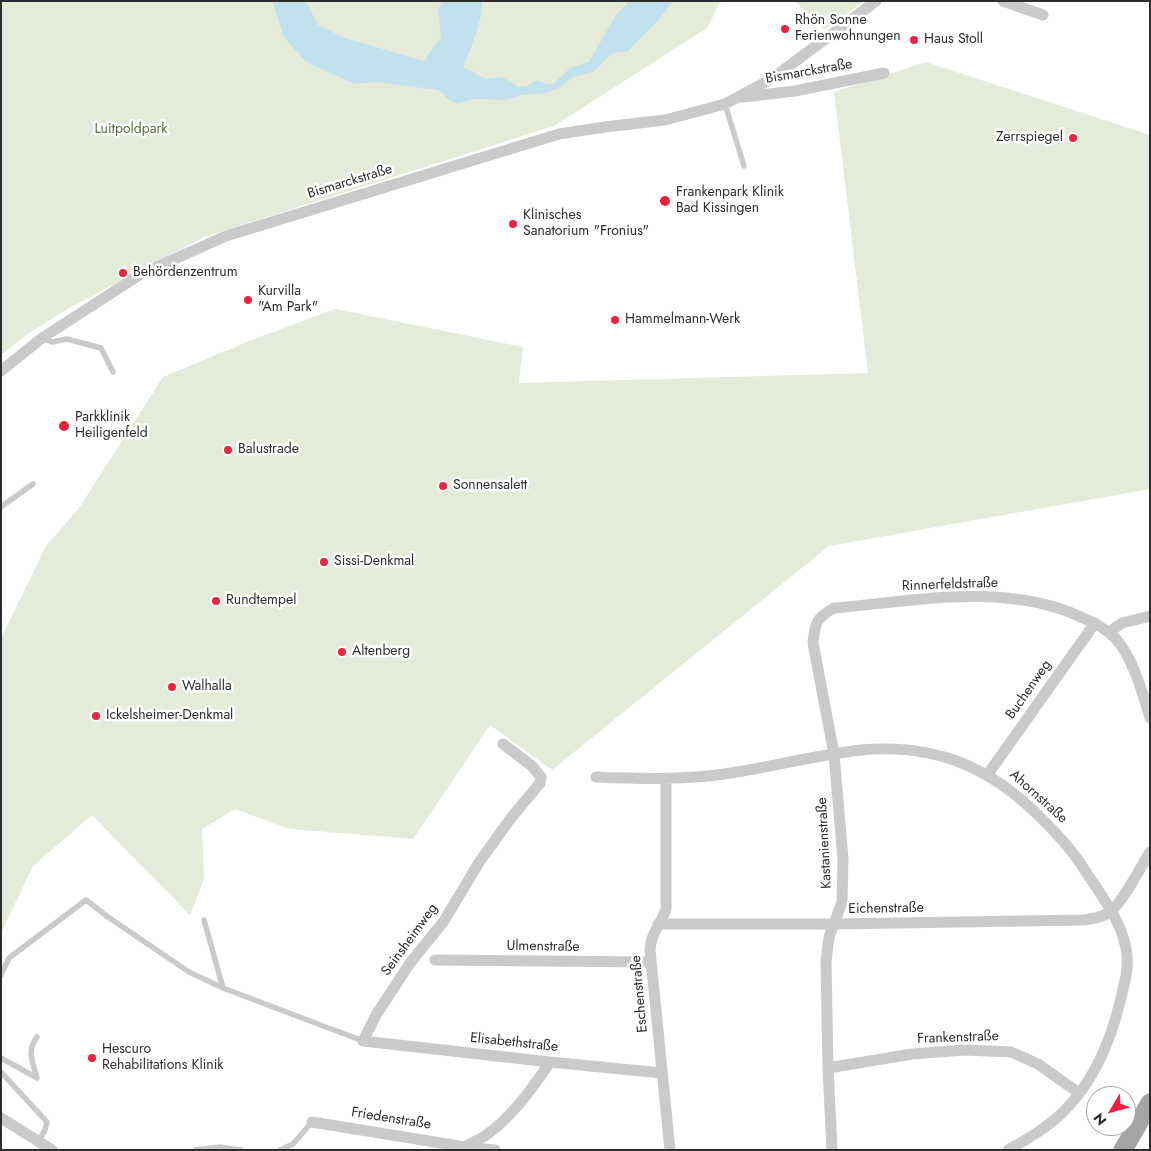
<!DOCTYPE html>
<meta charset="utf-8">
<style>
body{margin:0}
#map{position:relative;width:1151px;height:1151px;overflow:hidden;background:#fff;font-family:Jost,sans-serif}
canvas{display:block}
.frame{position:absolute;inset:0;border:2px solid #2d2d2d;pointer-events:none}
.north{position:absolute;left:1086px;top:1086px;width:50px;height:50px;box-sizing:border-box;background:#fff;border:1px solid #ababab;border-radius:50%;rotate:233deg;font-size:14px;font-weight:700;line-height:20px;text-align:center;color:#2d2d2d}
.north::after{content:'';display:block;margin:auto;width:18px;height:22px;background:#f31f3f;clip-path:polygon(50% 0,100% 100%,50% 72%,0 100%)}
</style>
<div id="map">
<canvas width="1151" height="1151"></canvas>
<div class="frame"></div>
<div class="north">N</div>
</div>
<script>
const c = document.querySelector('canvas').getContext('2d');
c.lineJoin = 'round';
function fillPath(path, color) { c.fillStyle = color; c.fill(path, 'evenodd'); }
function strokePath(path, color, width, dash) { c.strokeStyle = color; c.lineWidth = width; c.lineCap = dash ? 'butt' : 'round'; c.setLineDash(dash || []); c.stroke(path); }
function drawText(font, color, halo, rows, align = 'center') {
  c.font = font + ' Jost,sans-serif'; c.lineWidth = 5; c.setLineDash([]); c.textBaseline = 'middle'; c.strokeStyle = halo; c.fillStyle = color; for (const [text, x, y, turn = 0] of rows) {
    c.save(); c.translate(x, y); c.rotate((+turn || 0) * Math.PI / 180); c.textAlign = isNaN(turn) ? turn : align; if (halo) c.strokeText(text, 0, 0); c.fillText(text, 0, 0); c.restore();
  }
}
fillPath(new Path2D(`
 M 1,1 L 721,1 L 707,28 L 554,126 L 204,237 L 69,308 L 29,333 L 1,355 Z
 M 794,1 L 864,1 L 825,30 Z
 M 926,62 L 1150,135 L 1150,489 L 829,546 L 552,770 L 490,725 L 413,839 L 290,829 L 235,809 L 202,829 L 204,879 L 190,915 L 92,815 L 33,866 L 1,933 L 1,638 L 46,546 L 79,508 L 163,377 L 247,342 L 335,309 L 523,347 L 519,383 L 868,373 L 834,92 Z`), '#e4ecd9');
fillPath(new Path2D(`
 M 272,1 L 306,1 L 318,25 L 345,38 L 424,61 L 441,37 L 438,9 L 443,1 L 482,1 C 481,27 472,44 463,68 L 472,71 L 485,79 L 502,77 L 519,87 L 527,86 L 538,80 L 546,84 L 553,84 L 570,68 L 589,62 L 616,15 L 629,1 L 673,1 L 656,23 L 627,52 C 605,50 608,63 593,71 C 585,76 577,75 571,78 C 567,81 564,86 559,88 C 548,94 533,94 522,95 C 515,96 509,100 503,100 C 485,100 475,96 458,104 L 448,99 L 438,90 L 376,82 L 355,84 L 306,62 L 291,46 L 283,34 Z`), '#c3e0ee');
strokePath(new Path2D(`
 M 725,104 L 744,166
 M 42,338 L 52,342 L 67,339 L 101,348 L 113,372
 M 1,507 L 33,484
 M 204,920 L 223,988
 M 1,975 L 9,958 L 86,900 L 108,917 L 189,972 L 223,988 L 363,1041
 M 1,1058 L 37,1078 C 33,1063 26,1051 37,1037
 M 1,1072 L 47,1122 L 45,1130 L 38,1142
 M 195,1150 L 220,1147 L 241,1150
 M 280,1150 L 293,1144 L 312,1122`), '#cacaca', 5.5);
strokePath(new Path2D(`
 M 1003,1 L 1043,15
 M 743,97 L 795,91 L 884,73
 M 1,371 L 42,338 L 141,274 L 226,236 L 559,134 L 605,127 L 665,120 L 725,104 L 773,78 L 876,1
 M 1109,632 L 1122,623 L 1150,616
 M 503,744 L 532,766 L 541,777 L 540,783 L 511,818 L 480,861 L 444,921 L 410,963 L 376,1015 L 363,1041 L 550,1062 L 662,1073
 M 988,774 L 1095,623
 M 596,777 C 641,779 686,780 731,773 C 775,766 817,755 861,750 C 937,743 993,768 1045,822 C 1060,837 1073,851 1084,869 C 1105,901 1134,936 1126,976 C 1116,1025 1101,1073 1065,1110 C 1050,1126 1028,1139 1008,1150
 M 666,779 L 666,909 C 661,925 651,932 650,950 L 670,1150
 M 658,924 L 834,924 L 1084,920 C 1093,918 1102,918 1110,912 C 1121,905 1142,865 1150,852
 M 435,960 L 651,962
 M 828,1068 L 912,1054 L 965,1050 L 1011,1052 L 1038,1064 L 1079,1093
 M 1,1118 L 52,1150
 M 312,1122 L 465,1147 L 495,1150
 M 465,1147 C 471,1143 479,1140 485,1136 C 512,1117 532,1089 550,1062
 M 832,1150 L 828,1068 L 826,962 L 829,937 L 842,902 L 843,859 L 834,754 L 813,643 C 815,623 816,618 834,608 C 915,601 1004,582 1081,617 C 1093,623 1106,628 1116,639 C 1133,658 1143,694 1150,718`), '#cacaca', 11);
strokePath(new Path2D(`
 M 1123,1150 L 1150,1103`), '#a5a5a5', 19);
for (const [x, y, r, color] of [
 [785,29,5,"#f31f3f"],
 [914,40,5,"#f31f3f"],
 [1073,138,5,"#f31f3f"],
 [665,201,6,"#f31f3f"],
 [513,224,5,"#f31f3f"],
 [123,273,5,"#f31f3f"],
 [248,300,5,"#f31f3f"],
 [615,320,5,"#f31f3f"],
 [64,426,6,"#f31f3f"],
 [228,450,5,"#f31f3f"],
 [443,486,5,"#f31f3f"],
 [324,562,5,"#f31f3f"],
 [216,601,5,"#f31f3f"],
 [342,652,5,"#f31f3f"],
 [172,687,5,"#f31f3f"],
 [96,716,5,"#f31f3f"],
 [92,1058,5,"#f31f3f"]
]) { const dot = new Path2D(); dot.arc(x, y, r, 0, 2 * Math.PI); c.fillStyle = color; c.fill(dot); strokePath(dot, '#fff', 2); }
drawText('14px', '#2d2d2d', '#fff', [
 ["Rhön Sonne",795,21],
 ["Ferienwohnungen",795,37],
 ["Haus Stoll",924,40],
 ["Zerrspiegel",1063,138,"right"],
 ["Frankenpark Klinik",676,193],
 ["Bad Kissingen",676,209],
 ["Klinisches",523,216],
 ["Sanatorium \"Fronius\"",523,232],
 ["Behördenzentrum",133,273],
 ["Kurvilla",258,292],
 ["\"Am Park\"",258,308],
 ["Hammelmann-Werk",625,320],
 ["Parkklinik",75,418],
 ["Heiligenfeld",75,434],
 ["Balustrade",238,450],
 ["Sonnensalett",453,486],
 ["Sissi-Denkmal",334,562],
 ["Rundtempel",226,601],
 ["Altenberg",352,652],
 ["Walhalla",182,687],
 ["Ickelsheimer-Denkmal",106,716],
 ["Hescuro",102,1050],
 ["Rehabilitations Klinik",102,1066]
], 'left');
drawText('14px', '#2d2d2d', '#fff', [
 ["Bismarckstraße",809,72,-10],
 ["Bismarckstraße",350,182,-17],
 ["Rinnerfeldstraße",950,585,-2],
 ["Buchenweg",1029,690,-55],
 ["Ahornstraße",1038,797,42],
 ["Kastanienstraße",825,843,-93],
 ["Eichenstraße",886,909,-1],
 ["Seinsheimweg",410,940,-54],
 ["Ulmenstraße",543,947,1],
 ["Eschenstraße",640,994,-95],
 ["Frankenstraße",958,1038,-2],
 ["Elisabethstraße",514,1043,6],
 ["Friedenstraße",391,1119,9]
]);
drawText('14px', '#546c37', '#fff', [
 ["Luitpoldpark",131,130]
]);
</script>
